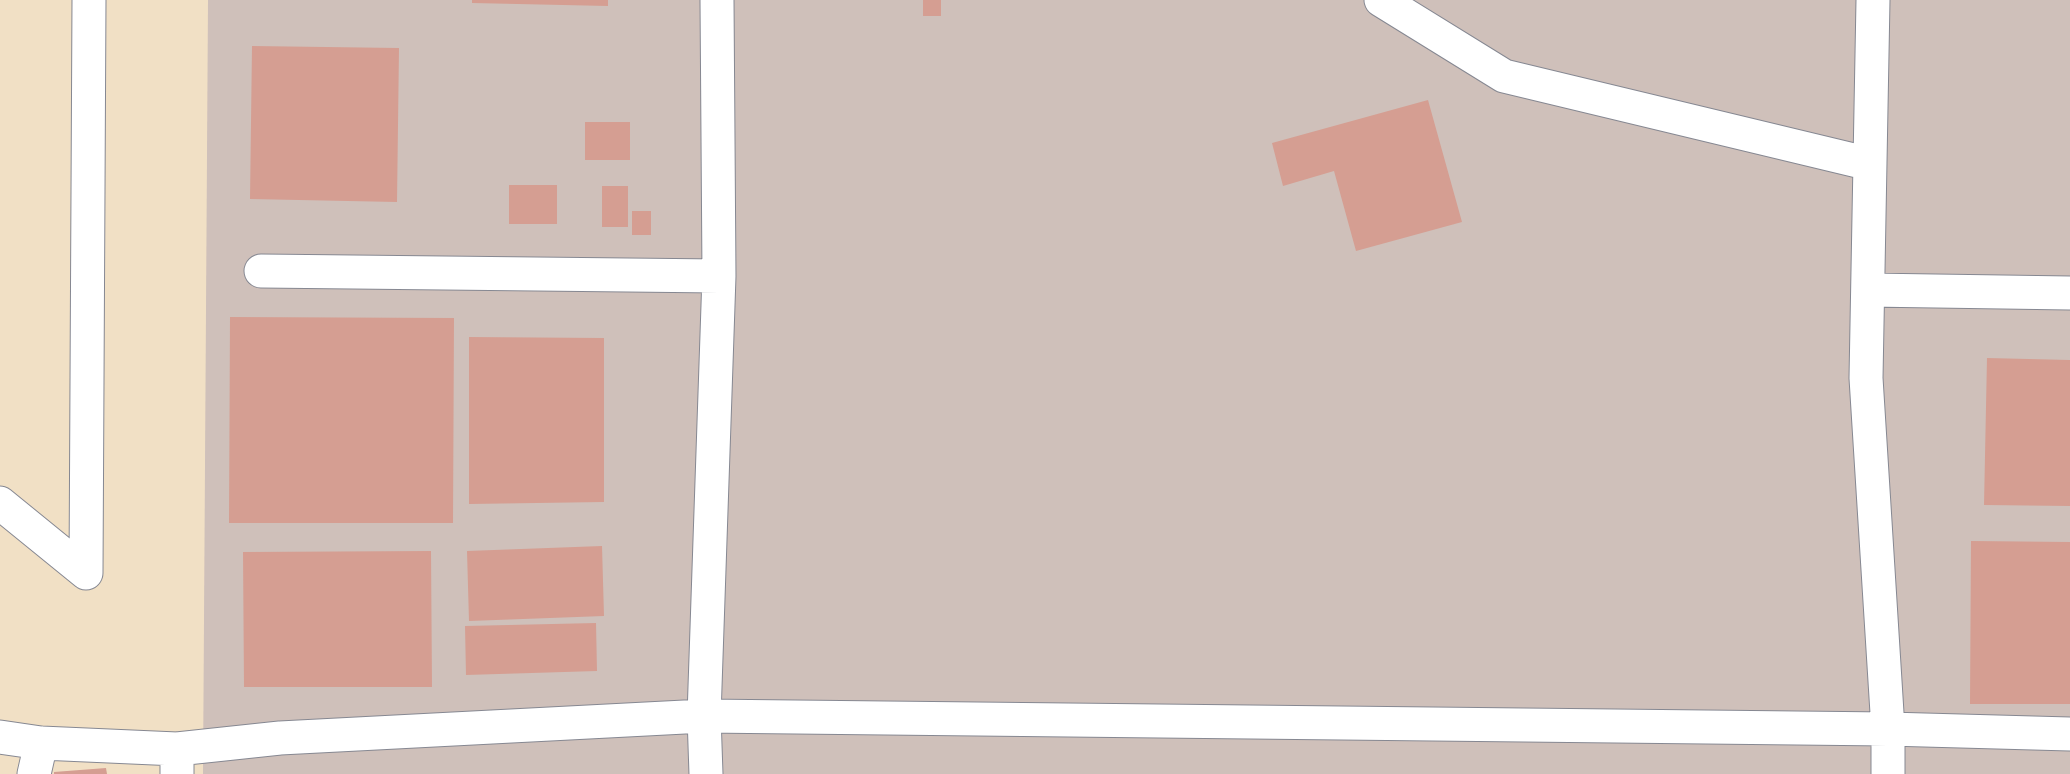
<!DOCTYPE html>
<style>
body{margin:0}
canvas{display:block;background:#f1e0c5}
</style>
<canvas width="2070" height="774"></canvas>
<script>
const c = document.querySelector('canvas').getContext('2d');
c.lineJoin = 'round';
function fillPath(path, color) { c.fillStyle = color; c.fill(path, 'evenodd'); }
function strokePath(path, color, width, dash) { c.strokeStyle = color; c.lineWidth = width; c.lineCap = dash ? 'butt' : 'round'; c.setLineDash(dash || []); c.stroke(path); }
fillPath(new Path2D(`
 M 208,0 L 2070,0 L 2070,774 L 203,774 Z`), '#cfc0ba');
fillPath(new Path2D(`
 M 472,0 L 608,0 L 608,6 L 472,3 Z
 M 923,0 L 941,0 L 941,16 L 923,16 Z
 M 252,46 L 399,48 L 397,202 L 250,199 Z
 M 1428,100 L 1462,222 L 1356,251 L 1334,171 L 1283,186 L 1272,143 Z
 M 585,122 L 630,122 L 630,160 L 585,160 Z
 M 509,185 L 557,185 L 557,224 L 509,224 Z
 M 602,186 L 628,186 L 628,227 L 602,227 Z
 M 632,211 L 651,211 L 651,235 L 632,235 Z
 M 230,317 L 454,318 L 453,523 L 229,523 Z
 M 469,337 L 604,338 L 604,502 L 469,504 Z
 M 1987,358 L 2070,360 L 2070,506 L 1984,505 Z
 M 1971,541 L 2070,542 L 2070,704 L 1970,704 Z
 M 602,546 L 604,616 L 469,621 L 467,551 Z
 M 431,551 L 432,687 L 244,687 L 243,552 Z
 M 596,623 L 597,671 L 466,675 L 465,626 Z
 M 106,768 L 107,774 L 54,774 L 54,772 Z`), '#d59e92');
const minor = new Path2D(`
 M 1381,0 L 1504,76 L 1870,164
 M 261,271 L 719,276
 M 1868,290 L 2070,293
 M 0,503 L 86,573
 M 86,573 L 89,0
 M 0,737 L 41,743 L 177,749
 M 34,774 L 41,743
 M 177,774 L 177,749 L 280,738 L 704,716 L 719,276 L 717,0
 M 706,774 L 704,716 L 1888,729 L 1866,378 L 1873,0
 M 1888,774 L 1888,729 L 2070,734`);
strokePath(minor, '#868892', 35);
strokePath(minor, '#fff', 33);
</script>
